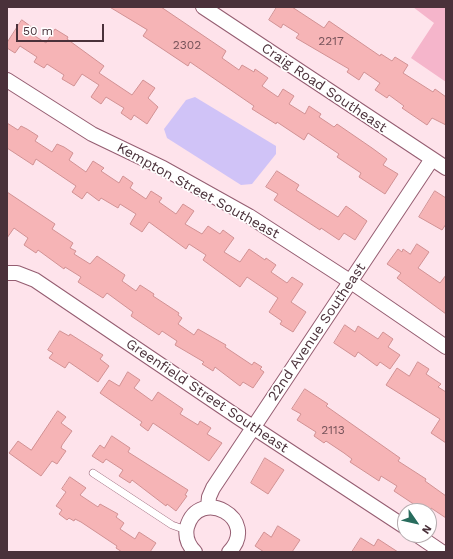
<!DOCTYPE html>
<style>
body{margin:0}
#map{position:relative;width:453px;height:559px;overflow:hidden;background:#fee3eb;font-family:"Work Sans",sans-serif}
canvas{display:block}
.frame{position:absolute;inset:0;border:8px solid #4a313a;pointer-events:none}
.north{position:absolute;left:397px;top:503px;width:40px;height:40px;box-sizing:border-box;background:#fff;border:1px solid #b7adb0;border-radius:50%;rotate:124deg;font-size:11px;font-weight:700;line-height:16px;text-align:center;color:#4a313a}
.north::after{content:'';display:block;margin:auto;width:14px;height:18px;background:#286c5d;clip-path:polygon(50% 0,100% 100%,50% 72%,0 100%)}
.scale{position:absolute;left:16px;top:24px;width:88px;height:18px;box-sizing:border-box;border:2px solid #4a313a;border-top:0;padding-left:5px;font-size:12px;line-height:14px;white-space:nowrap;color:#4a313a;-webkit-text-stroke:3px #fff;paint-order:stroke}
</style>
<div id="map">
<canvas width="453" height="559"></canvas>
<div class="frame"></div>
<div class="north">N</div>
<div class="scale">50 m</div>
</div>
<script>
const c = document.querySelector('canvas').getContext('2d');
c.lineJoin = 'round';
function fillPath(path, color) { c.fillStyle = color; c.fill(path, 'evenodd'); }
function strokePath(path, color, width, dash) { c.strokeStyle = color; c.lineWidth = width; c.lineCap = dash ? 'butt' : 'round'; c.setLineDash(dash || []); c.stroke(path); }
function drawText(font, color, halo, rows, align = 'center') {
  c.font = font + ' "Work Sans",sans-serif'; c.lineWidth = 3.5; c.setLineDash([]); c.textBaseline = 'middle'; c.strokeStyle = halo; c.fillStyle = color; for (const [text, x, y, turn = 0] of rows) {
    c.save(); c.translate(x, y); c.rotate((+turn || 0) * Math.PI / 180); c.textAlign = isNaN(turn) ? turn : align; if (halo) c.strokeText(text, 0, 0); c.fillText(text, 0, 0); c.restore();
  }
}
fillPath(new Path2D(`
 M 413,7 L 446,7 L 446,82 L 411,58 L 434,23 Z`), '#f5b5cb');
fillPath(new Path2D(`
 M 195,97 L 276,146 L 276,154 L 252,184 L 241,185 L 167,138 L 164,129 L 186,100 Z`), '#d0c3f7');
const building = new Path2D(`
 M 110,7 L 161,7 L 226,51 L 222,58 L 239,70 L 242,65 L 254,72 L 255,69 L 268,78 L 262,86 L 278,97 L 283,89 L 294,96 L 289,104 L 305,114 L 309,106 L 321,114 L 319,117 L 334,127 L 337,124 L 372,148 L 387,159 L 383,165 L 398,174 L 385,194 L 359,177 L 361,173 L 337,157 L 339,154 L 308,133 L 304,140 L 277,122 L 276,124 L 252,109 L 254,106 L 190,62 L 188,66 L 143,36 L 147,30 Z
 M 277,7 L 292,7 L 324,28 L 329,21 L 380,56 L 381,54 L 392,61 L 395,57 L 408,65 L 403,73 L 433,92 L 435,89 L 446,97 L 446,125 L 432,118 L 427,125 L 402,108 L 404,106 L 389,95 L 387,98 L 375,90 L 380,83 L 364,72 L 359,80 L 347,72 L 349,69 L 296,38 L 299,34 L 283,24 L 281,28 L 269,20 Z
 M 22,20 L 33,28 L 30,33 L 46,43 L 55,29 L 68,37 L 67,39 L 104,66 L 99,73 L 132,95 L 143,80 L 155,88 L 148,98 L 158,107 L 147,124 L 134,115 L 131,120 L 121,113 L 124,108 L 106,97 L 101,104 L 91,97 L 99,85 L 82,74 L 74,86 L 62,79 L 64,75 L 47,64 L 44,68 L 34,62 L 37,57 L 20,46 L 15,53 L 7,48 L 7,43 Z
 M 7,123 L 18,130 L 21,126 L 27,129 L 38,136 L 35,141 L 52,152 L 57,144 L 64,147 L 73,153 L 69,160 L 86,172 L 93,161 L 104,168 L 101,171 L 119,183 L 123,176 L 133,183 L 130,188 L 146,199 L 151,191 L 162,198 L 159,202 L 176,214 L 183,204 L 194,211 L 185,224 L 202,234 L 208,226 L 220,234 L 223,230 L 234,238 L 224,252 L 240,262 L 249,249 L 265,260 L 266,258 L 276,265 L 271,272 L 287,283 L 292,277 L 303,284 L 291,302 L 306,312 L 293,332 L 280,324 L 282,321 L 269,312 L 278,298 L 247,277 L 240,287 L 203,260 L 206,255 L 189,244 L 186,249 L 149,222 L 142,232 L 130,224 L 136,214 L 120,204 L 118,208 L 101,198 L 99,201 L 87,192 L 82,199 L 72,192 L 76,186 L 36,159 L 33,165 L 7,148 Z
 M 277,171 L 299,185 L 296,190 L 338,217 L 346,206 L 367,221 L 355,240 L 344,233 L 339,240 L 321,228 L 320,230 L 274,200 L 278,194 L 266,187 Z
 M 435,191 L 446,198 L 446,224 L 442,230 L 419,217 Z
 M 7,192 L 55,224 L 52,229 L 73,243 L 70,248 L 76,251 L 74,254 L 90,264 L 97,256 L 125,275 L 122,281 L 136,291 L 140,285 L 154,294 L 153,296 L 179,313 L 178,315 L 182,318 L 178,324 L 194,335 L 198,329 L 226,345 L 225,347 L 252,365 L 254,362 L 262,367 L 260,369 L 264,372 L 253,388 L 243,382 L 240,386 L 215,367 L 213,371 L 202,364 L 204,362 L 175,345 L 177,341 L 162,331 L 159,335 L 131,316 L 133,312 L 107,293 L 103,298 L 78,282 L 81,277 L 65,267 L 64,269 L 38,250 L 36,253 L 24,245 L 28,238 L 14,228 L 7,238 Z
 M 417,244 L 429,252 L 418,268 L 440,283 L 446,275 L 446,314 L 397,278 L 401,273 L 387,264 L 398,249 L 402,252 L 403,249 L 410,254 Z
 M 345,325 L 355,332 L 358,326 L 378,339 L 383,332 L 393,339 L 388,347 L 400,355 L 390,369 L 380,362 L 377,366 L 358,352 L 355,357 L 334,343 Z
 M 60,331 L 69,336 L 70,334 L 103,355 L 100,359 L 109,366 L 98,382 L 69,362 L 65,368 L 49,358 L 53,353 L 48,350 Z
 M 418,362 L 429,369 L 426,374 L 441,384 L 438,387 L 446,392 L 446,443 L 431,433 L 440,419 L 386,385 L 397,368 L 409,376 Z
 M 128,372 L 140,380 L 134,388 L 152,401 L 158,392 L 183,409 L 180,414 L 198,425 L 200,421 L 211,428 L 207,434 L 222,443 L 209,461 L 153,423 L 148,431 L 140,425 L 142,422 L 100,393 L 109,380 L 119,386 Z
 M 305,389 L 328,404 L 326,406 L 400,458 L 398,461 L 426,479 L 425,481 L 446,496 L 446,518 L 431,508 L 429,511 L 424,511 L 394,491 L 397,486 L 381,476 L 379,481 L 350,462 L 352,459 L 344,453 L 326,441 L 324,443 L 314,436 L 316,432 L 297,420 L 301,414 L 292,409 Z
 M 58,411 L 66,417 L 61,423 L 72,431 L 62,445 L 61,448 L 66,451 L 57,464 L 52,461 L 41,476 L 9,453 L 18,441 L 31,450 Z
 M 112,436 L 130,448 L 128,452 L 188,490 L 185,495 L 187,496 L 176,511 L 167,504 L 166,506 L 132,480 L 130,483 L 119,476 L 123,470 L 106,459 L 103,463 L 92,456 L 100,445 L 104,448 Z
 M 265,458 L 284,470 L 268,494 L 251,483 Z
 M 70,477 L 86,488 L 80,495 L 98,507 L 100,504 L 118,514 L 116,517 L 124,523 L 120,529 L 135,539 L 139,532 L 156,543 L 150,552 L 122,552 L 116,548 L 117,546 L 81,522 L 75,519 L 74,521 L 69,518 L 67,520 L 59,514 L 62,510 L 56,506 L 66,492 L 62,489 Z
 M 278,526 L 300,540 L 292,552 L 264,552 L 255,546 L 264,532 L 271,537 Z
 M 361,538 L 374,546 L 378,539 L 398,552 L 352,552 Z`);
fillPath(building, '#f6b4b6');
strokePath(building, '#d19193', 1);
const service = new Path2D(`
 M 93,473 L 172,525 L 186,530`);
const minor = new Path2D(`
 M 203,7 L 446,168
 M 7,80 L 92,134 L 163,168 L 249,216 L 351,282 L 446,347
 M 7,273 L 17,273 L 35,280 L 239,418 L 405,527
 M 208,507 L 209,497 L 213,488 L 432,159
 M 417,535 L 442,552
 M 195,552 C 188,545 185,536 187,527 C 199,485 261,519 229,552`);
strokePath(service, '#955d71', 8);
strokePath(minor, '#955d71', 16);
strokePath(service, '#fff', 7);
strokePath(minor, '#fff', 14);
drawText('12px', '#755259', null, [
 ["2217",331,41],
 ["2302",187,45],
 ["2113",333,430]
]);
drawText('14px', '#4a313a', '#fff', [
 ["Craig Road Southeast",324,88,34],
 ["Kempton Street Southeast",198,191,29],
 ["22nd Avenue Southeast",317,332,-56],
 ["Greenfield Street Southeast",207,396,34]
]);
</script>
